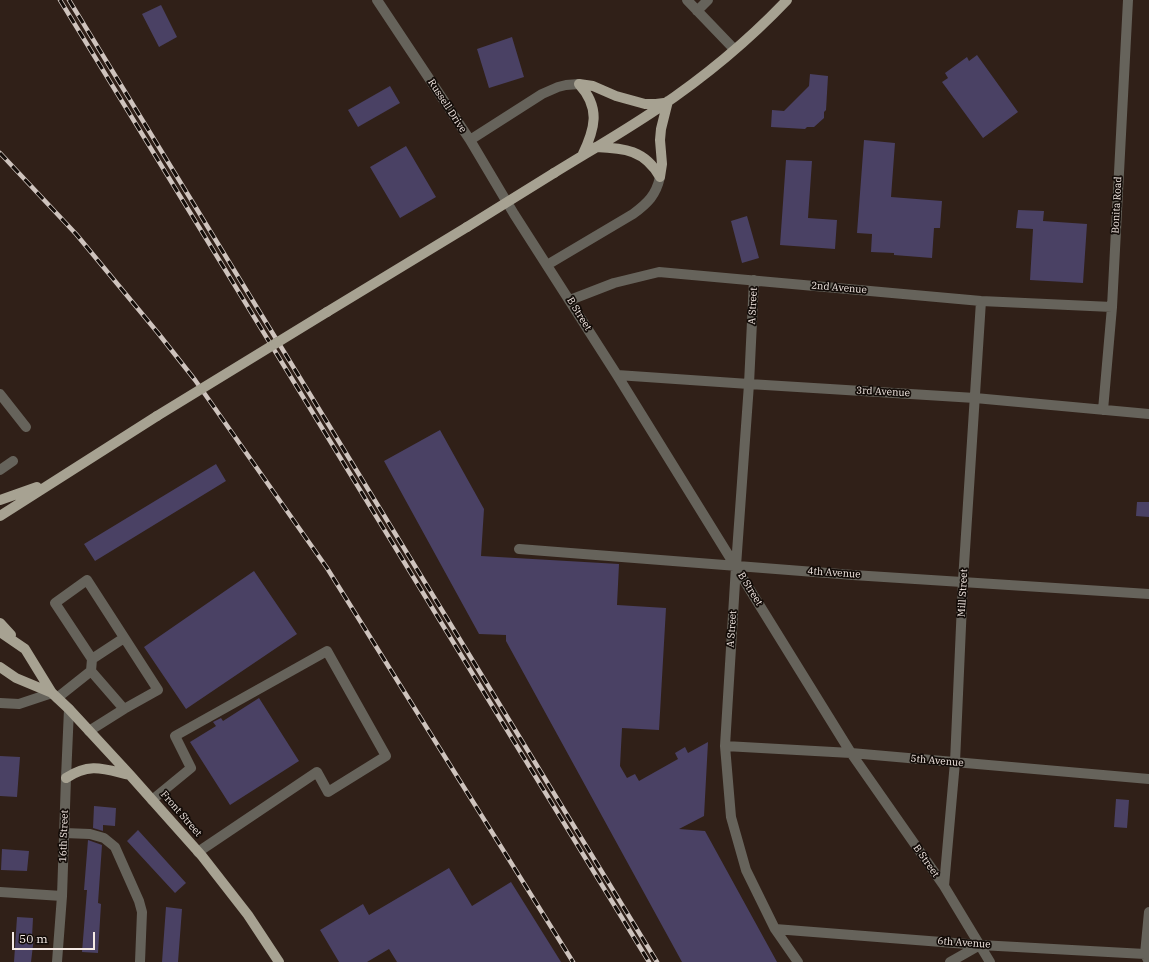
<!DOCTYPE html>
<style>
body{margin:0}
#map{position:relative;width:1149px;height:962px;overflow:hidden;background:#302018;font-family:"IBM Plex Serif",serif}
canvas{display:block}
.scale{position:absolute;left:12px;top:932px;width:83px;height:18px;box-sizing:border-box;border:2px solid #f5eae5;border-top:0;padding-left:5px;font-size:12px;line-height:14px;white-space:nowrap;color:#f5eae5;-webkit-text-stroke:3px #130c08;paint-order:stroke}
</style>
<div id="map">
<canvas width="1149" height="962"></canvas>
<div class="scale">50 m</div>
</div>
<script>
const c = document.querySelector('canvas').getContext('2d');
c.lineJoin = 'round';
function fillPath(path, color) { c.fillStyle = color; c.fill(path, 'evenodd'); }
function strokePath(path, color, width, dash) { c.strokeStyle = color; c.lineWidth = width; c.lineCap = dash ? 'butt' : 'round'; c.setLineDash(dash || []); c.stroke(path); }
function drawText(font, color, halo, rows, align = 'center') {
  c.font = font + ' "IBM Plex Serif",serif'; c.lineWidth = 3.5; c.setLineDash([]); c.textBaseline = 'middle'; c.strokeStyle = halo; c.fillStyle = color; for (const [text, x, y, turn = 0] of rows) {
    c.save(); c.translate(x, y); c.rotate((+turn || 0) * Math.PI / 180); c.textAlign = isNaN(turn) ? turn : align; if (halo) c.strokeText(text, 0, 0); c.fillText(text, 0, 0); c.restore();
  }
}
fillPath(new Path2D(`
 M 161,5 L 177,37 L 159,47 L 142,14 Z
 M 512,37 L 524,77 L 489,88 L 477,49 Z
 M 977,55 L 1018,112 L 983,138 L 942,82 L 948,78 L 945,73 L 967,57 L 969,61 Z
 M 810,74 L 828,76 L 826,110 L 824,112 L 824,118 L 814,127 L 807,127 L 805,129 L 771,127 L 772,110 L 784,111 L 809,86 Z
 M 390,86 L 400,103 L 358,127 L 348,110 Z
 M 864,140 L 895,143 L 891,197 L 942,201 L 940,228 L 934,228 L 932,258 L 894,255 L 894,253 L 871,252 L 872,234 L 857,233 Z
 M 406,146 L 436,197 L 400,218 L 370,167 Z
 M 786,160 L 812,161 L 808,218 L 837,220 L 835,249 L 780,245 Z
 M 1018,210 L 1044,211 L 1043,221 L 1087,224 L 1083,283 L 1030,280 L 1033,229 L 1016,228 Z
 M 747,216 L 759,258 L 742,263 L 731,221 Z
 M 440,430 L 484,509 L 481,556 L 619,564 L 617,605 L 666,608 L 659,730 L 622,728 L 620,766 L 627,778 L 635,774 L 639,781 L 678,759 L 675,753 L 685,747 L 688,753 L 708,742 L 704,816 L 679,829 L 705,831 L 777,962 L 682,962 L 506,641 L 506,635 L 479,634 L 384,461 Z
 M 216,464 L 226,481 L 95,561 L 84,544 Z
 M 1137,502 L 1149,502 L 1149,517 L 1136,516 Z
 M 254,571 L 297,634 L 186,709 L 144,647 Z
 M 259,698 L 299,761 L 230,805 L 190,742 L 216,726 L 213,722 L 221,718 L 223,721 Z
 M 0,756 L 20,757 L 17,797 L 0,796 Z
 M 1116,799 L 1129,800 L 1127,828 L 1114,827 Z
 M 94,806 L 116,808 L 115,826 L 103,825 L 103,831 L 93,828 Z
 M 138,830 L 186,883 L 175,893 L 127,841 Z
 M 88,840 L 102,845 L 98,903 L 101,904 L 98,953 L 82,952 L 87,890 L 84,890 Z
 M 2,849 L 29,851 L 27,871 L 1,870 Z
 M 449,868 L 472,906 L 511,882 L 561,962 L 397,962 L 389,949 L 367,962 L 339,962 L 320,930 L 363,904 L 369,915 Z
 M 166,907 L 182,909 L 178,962 L 162,962 Z
 M 17,917 L 33,918 L 32,937 L 34,937 L 31,962 L 14,962 Z`), '#4a4164');
strokePath(new Path2D(`
 M 377,0 L 470,140 L 514,214 L 617,375 L 851,753 L 944,886 L 990,962
 M 687,0 L 734,49
 M 697,11 L 708,0
 M 470,140 L 542,94 L 558,87 L 566,85 L 579,84
 M 547,265 L 633,214 C 648,203 656,195 660,177
 M 754,280 L 749,384 L 736,566 L 725,746 L 731,817 L 746,870 L 775,929 L 798,962
 M 570,300 L 614,283 L 659,272 L 981,301 L 1112,307
 M 617,375 L 749,384 L 975,398 L 1149,414
 M 0,394 L 26,427
 M 1103,410 L 1112,307 L 1128,0
 M 0,470 L 13,461
 M 519,549 L 853,575 L 1149,594
 M 92,659 L 124,638
 M 91,671 L 92,659 L 55,603 L 87,580 L 158,690 L 124,709
 M 57,698 L 91,671 L 124,709 L 89,731
 M 0,703 L 19,704 L 52,693
 M 725,746 L 851,753 L 1149,779
 M 152,800 L 191,768 L 175,736 L 327,651 L 386,756 L 328,792 L 317,772 L 198,852
 M 64,833 L 90,834 L 104,838 L 115,847 L 139,901 L 142,912 L 140,962
 M 944,886 L 955,762 L 963,581 L 981,301
 M 0,892 L 62,896
 M 775,929 L 980,945 L 1145,954 L 1149,962
 M 1145,954 L 1149,912
 M 57,962 L 62,896 L 66,778 L 69,709
 M 950,962 L 980,945`), '#66635b', 10);
strokePath(new Path2D(`
 M 579,84 L 593,86 L 616,96 L 645,104 L 656,104 L 664,103
 M 579,84 C 601,108 595,129 582,156
 M 596,147 C 624,148 645,150 660,177
 M 554,173 C 588,152 623,132 657,109 C 703,78 749,40 787,0
 M 660,177 L 662,164 L 660,140 L 661,129 L 668,101
 M 327,312 L 467,227
 M 0,500 L 37,487
 M 0,516 L 157,416
 M 0,623 L 11,635
 M 0,632 L 25,649 L 52,693 L 69,709 L 130,775 L 202,856 L 248,915 L 279,962
 M 0,667 L 16,678 L 52,693
 M 66,778 C 90,762 104,769 130,775`), '#a7a292', 10);
const rail = new Path2D(`
 M 60,0 L 649,962
 M 69,0 L 657,962
 M 0,153 L 76,234 L 158,333 L 195,380 L 327,568 L 573,962`);
strokePath(rail, '#cec3bd', 4.5);
strokePath(rail, '#130c08', 3, [9]);
strokePath(new Path2D(`
 M 467,227 L 554,173
 M 157,416 L 327,312`), '#a7a292', 10);
drawText('10px', '#f5eae5', '#130c08', [
 ["Russell Drive",447,106,57],
 ["Bonita Road",1117,205,-87],
 ["2nd Avenue",839,288,5],
 ["A Street",753,306,-87],
 ["B Street",579,314,58],
 ["3rd Avenue",883,392,3],
 ["4th Avenue",834,573,4],
 ["B Street",750,589,58],
 ["Mill Street",963,593,-87],
 ["A Street",732,629,-86],
 ["5th Avenue",937,761,5],
 ["Front Street",181,814,49],
 ["16th Street",64,836,-88],
 ["B Street",926,861,55],
 ["6th Avenue",964,943,4]
]);
</script>
